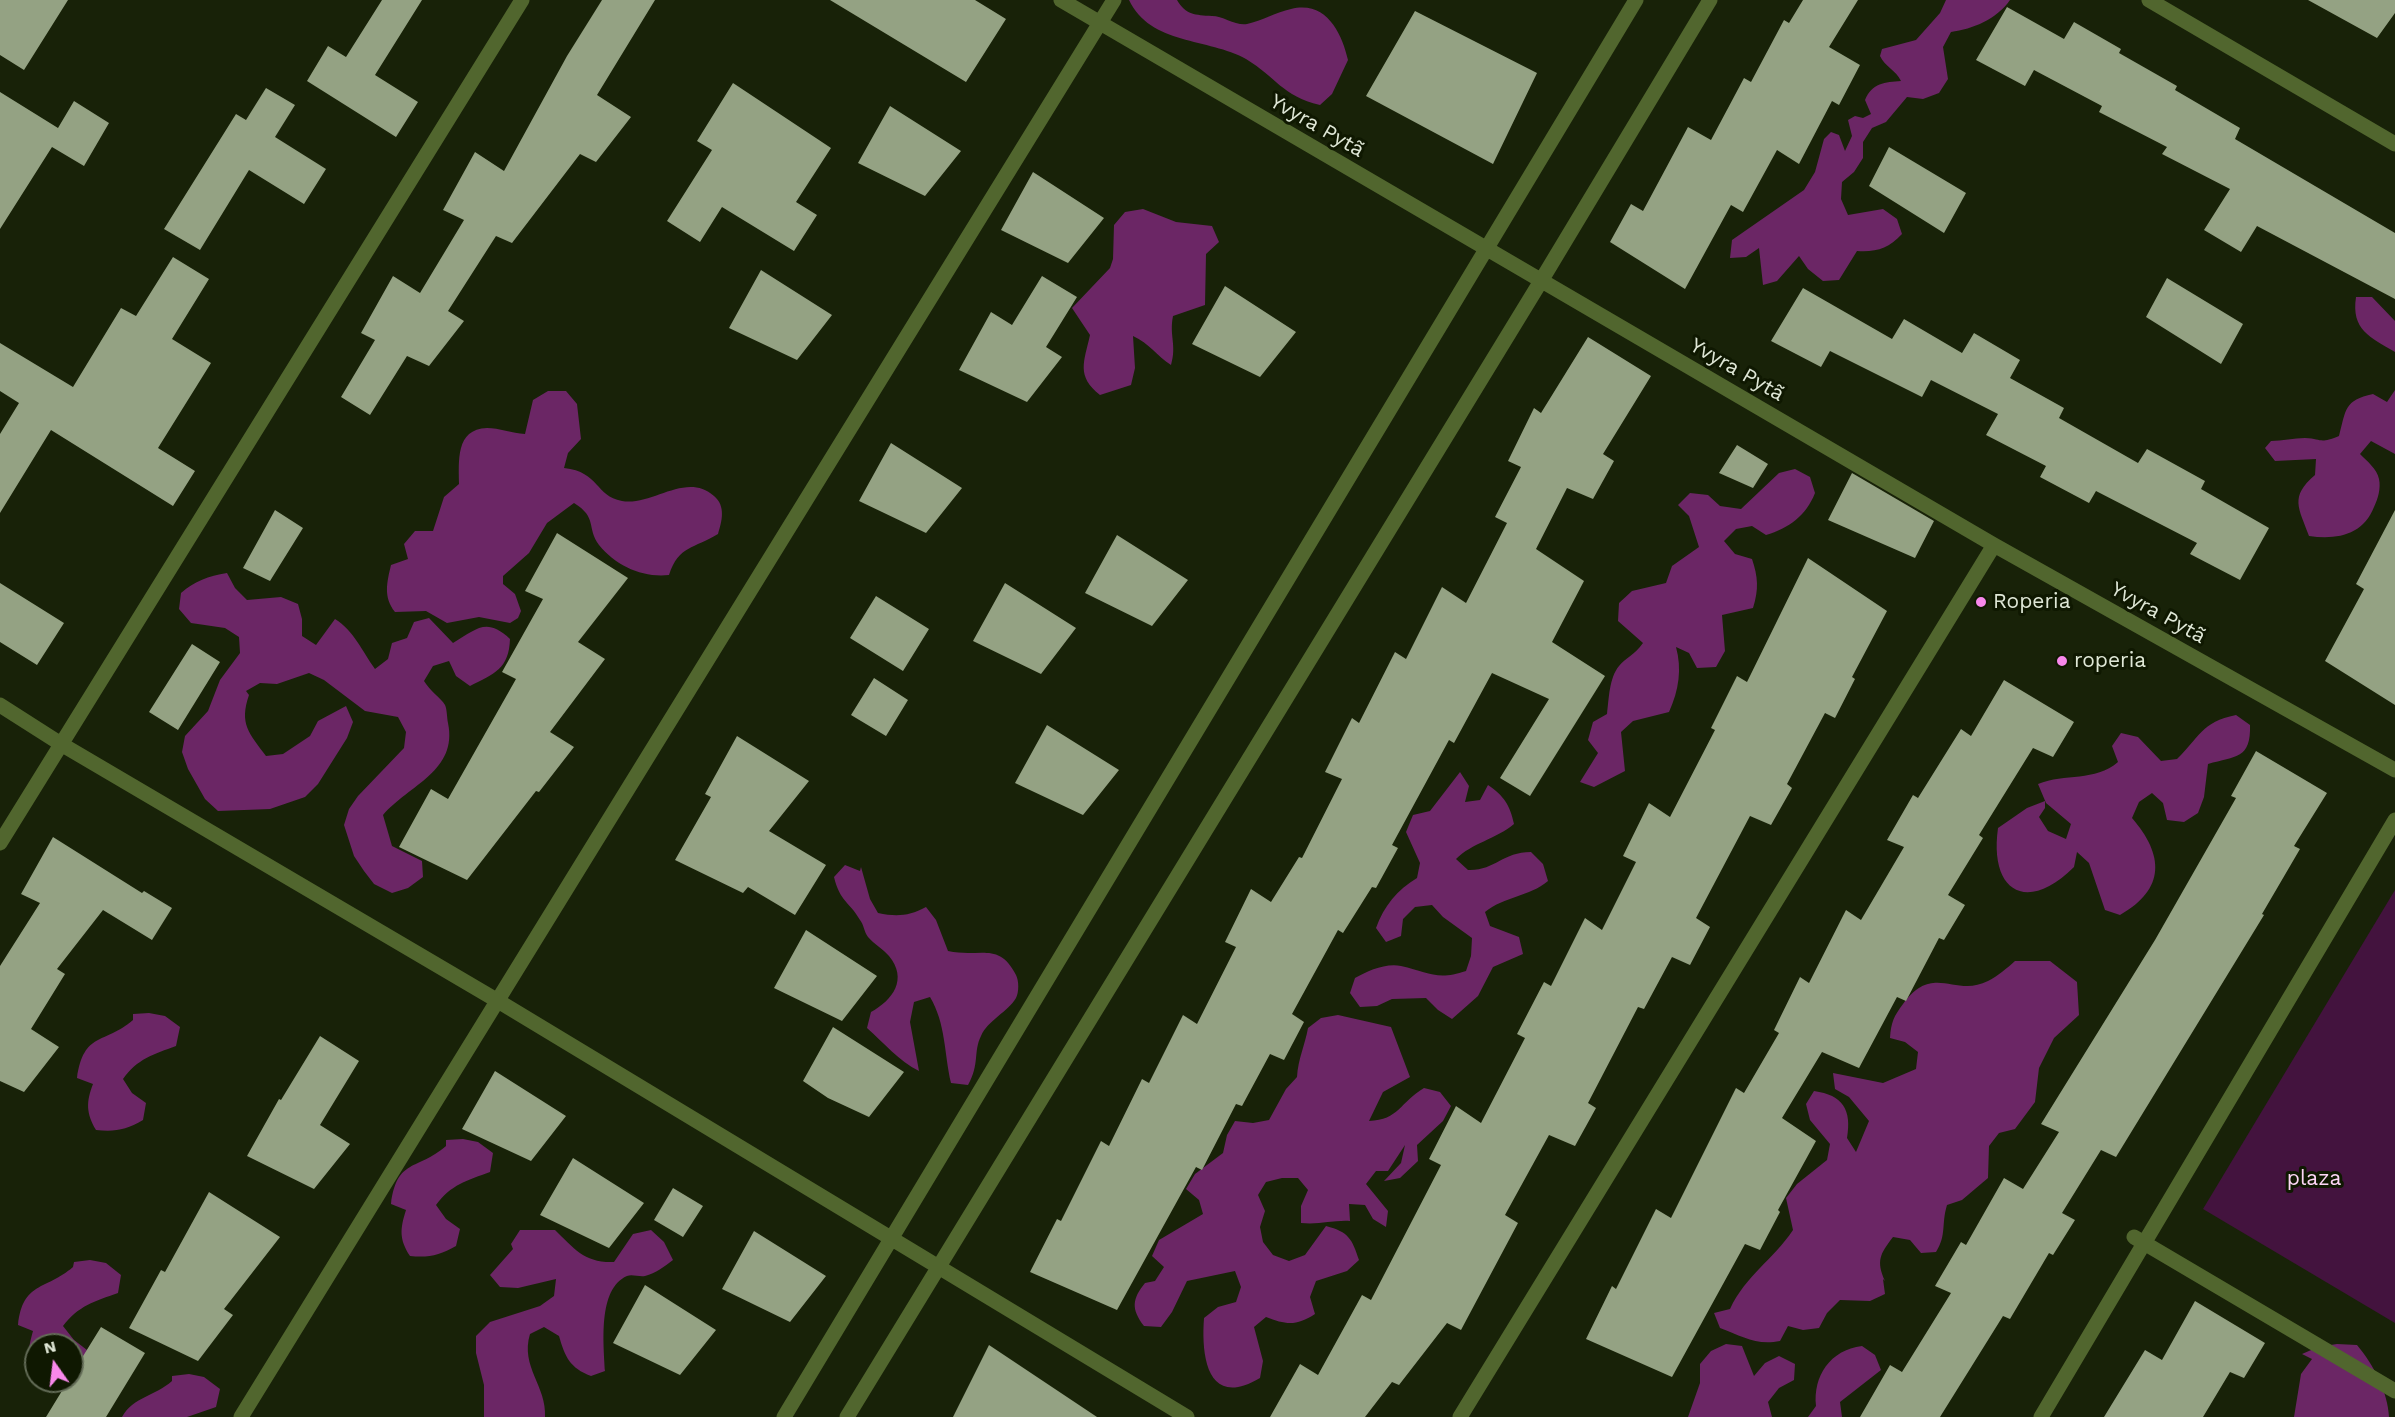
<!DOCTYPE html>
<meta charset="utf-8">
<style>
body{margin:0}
#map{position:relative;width:2395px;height:1417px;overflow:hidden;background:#182208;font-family:"Work Sans",sans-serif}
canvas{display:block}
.north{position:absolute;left:24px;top:1333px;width:60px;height:60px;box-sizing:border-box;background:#0f1801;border:2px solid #626b56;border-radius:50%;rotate:346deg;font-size:16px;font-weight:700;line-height:24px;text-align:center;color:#dfe7d6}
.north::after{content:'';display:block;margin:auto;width:21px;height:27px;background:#f888eb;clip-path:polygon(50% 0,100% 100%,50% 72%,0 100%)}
</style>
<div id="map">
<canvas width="2395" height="1417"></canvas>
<div class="north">N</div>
</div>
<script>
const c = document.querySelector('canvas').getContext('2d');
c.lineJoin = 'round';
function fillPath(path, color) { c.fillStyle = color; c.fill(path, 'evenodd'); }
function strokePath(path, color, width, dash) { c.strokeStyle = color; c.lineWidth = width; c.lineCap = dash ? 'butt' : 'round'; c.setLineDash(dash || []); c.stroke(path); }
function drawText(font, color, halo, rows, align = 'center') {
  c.font = font + ' "Work Sans",sans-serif'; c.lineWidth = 6; c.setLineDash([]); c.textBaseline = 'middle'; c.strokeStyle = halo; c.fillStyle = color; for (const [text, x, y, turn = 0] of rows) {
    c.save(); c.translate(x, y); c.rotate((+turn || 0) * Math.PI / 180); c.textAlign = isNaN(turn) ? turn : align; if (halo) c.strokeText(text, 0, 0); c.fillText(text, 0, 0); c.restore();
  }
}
fillPath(new Path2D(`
 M 2395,890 L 2395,1323 L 2203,1209 Z`), '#43133e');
fillPath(new Path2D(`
 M 1129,0 L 1177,0 C 1186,15 1195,15 1212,16 C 1223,16 1236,26 1247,24 C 1262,21 1276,12 1291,9 C 1326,0 1342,33 1348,60 L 1332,94 L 1320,105 C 1282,96 1276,77 1246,59 C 1209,38 1150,45 1129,0 Z
 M 1946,0 L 2010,0 C 1997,19 1973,29 1951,32 L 1943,47 L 1948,79 L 1939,93 L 1923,99 L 1907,97 L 1886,122 L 1872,128 L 1863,142 L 1863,158 L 1854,172 L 1842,182 L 1841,199 L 1848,215 L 1883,209 L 1897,219 L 1902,234 C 1888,249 1877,252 1857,251 L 1839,280 L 1823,281 L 1808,269 L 1799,256 L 1777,281 L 1763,285 L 1759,248 L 1746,257 L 1730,258 L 1732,240 L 1804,190 L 1815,172 L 1824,139 L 1831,132 L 1839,135 L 1845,151 L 1852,136 L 1848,120 L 1855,116 L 1863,118 L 1871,114 L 1865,100 C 1872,83 1885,82 1901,81 C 1896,70 1885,67 1880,56 L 1882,49 L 1916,40 L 1940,13 Z
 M 1143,209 L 1176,222 L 1212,226 L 1219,242 L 1206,254 L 1205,305 L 1173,316 C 1169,336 1177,345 1171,365 C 1157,356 1149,343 1133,336 L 1135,368 L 1131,385 L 1100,395 C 1076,376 1084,362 1090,335 L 1072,308 L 1110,268 L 1113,259 L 1114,225 L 1125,212 Z
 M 2356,297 L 2372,297 L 2395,321 L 2395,352 C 2370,337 2351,330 2356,297 Z
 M 2395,390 L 2395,454 L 2371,441 L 2360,454 C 2367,461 2377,469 2379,479 C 2381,488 2378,499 2374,507 C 2363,535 2337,540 2309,536 C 2299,508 2289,497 2315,475 L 2316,459 L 2275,461 L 2265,448 L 2271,441 C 2282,441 2294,438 2305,438 C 2323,439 2319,444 2339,436 C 2346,410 2344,400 2373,394 L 2387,402 Z
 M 548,391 L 566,391 L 577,404 L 581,439 L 568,453 L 564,468 C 600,472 595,496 622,501 C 653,506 686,471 714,496 C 726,506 722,521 718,534 C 694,549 679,545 669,575 C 643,578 616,566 599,545 C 586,527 598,518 574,503 L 547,523 L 529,553 L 503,576 L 503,584 L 515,594 L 521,611 L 518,618 L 510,623 L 479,617 L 447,623 L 426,611 L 395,612 C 383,597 387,582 391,565 L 408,559 L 404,544 L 415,531 L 433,531 L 444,497 L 459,484 C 459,462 455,429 487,428 C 499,428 512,433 525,434 L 533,400 Z
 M 1795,469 L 1810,477 L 1815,493 C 1806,516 1789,528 1766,535 L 1752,526 L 1736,529 L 1724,541 L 1735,554 L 1752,559 C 1758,577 1759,589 1753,608 L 1722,615 L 1725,651 L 1716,667 L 1697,668 L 1689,653 L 1676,647 C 1682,669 1679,690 1669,712 L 1633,721 L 1621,732 L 1625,771 L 1594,787 L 1580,782 L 1598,753 L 1588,740 L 1593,722 L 1607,714 C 1609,699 1609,678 1619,666 C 1626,657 1634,656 1643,643 L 1618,621 L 1619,603 L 1632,591 L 1666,583 L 1672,566 L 1699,547 L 1689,516 L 1678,505 L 1690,493 L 1708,495 L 1720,506 L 1741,509 L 1779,473 Z
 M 227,573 L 235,588 L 247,600 L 281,597 L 298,604 L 302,619 L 302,636 L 316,645 L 335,619 C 354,631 362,651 375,669 L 388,659 L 392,643 L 407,638 L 414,622 L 429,618 L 453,643 C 477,629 486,617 510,639 C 509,669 494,674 470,686 L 456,676 L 449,661 L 433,666 L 424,681 C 430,691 441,698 445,705 C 447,709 447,718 448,723 C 458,771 409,785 383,815 L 392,846 L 422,861 L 423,877 L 408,888 L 392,893 L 374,884 L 364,871 L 354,856 L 344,825 L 349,809 L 358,796 L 404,748 L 406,732 L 398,717 L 365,711 L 324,680 L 309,673 L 277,684 L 260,683 L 246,691 L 249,695 C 239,724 249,733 266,756 L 283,754 L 310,736 L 318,721 L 346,706 L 353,722 L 347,738 L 318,784 L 305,797 L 270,809 L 218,811 L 205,799 L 188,769 L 182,752 L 185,736 L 208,711 L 220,680 L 240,653 L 239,637 L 225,628 L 191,623 L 179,609 L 181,593 C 195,581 208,576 227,573 Z
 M 2236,715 L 2250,725 C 2251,759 2236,756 2208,764 L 2204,797 L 2198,813 L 2184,822 L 2167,820 L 2163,803 L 2152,793 L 2139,802 L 2132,818 C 2164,855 2166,889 2120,915 L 2105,910 L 2089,863 L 2077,852 L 2074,867 C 2027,914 1989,892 1998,828 L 2027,808 L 2045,801 L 2045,808 L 2039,817 L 2048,831 L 2066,839 L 2071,824 L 2046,803 L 2038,784 C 2065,773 2095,782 2118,762 L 2112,746 L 2121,733 L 2138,737 L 2161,761 L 2177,759 C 2200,737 2201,722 2236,715 Z
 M 1460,772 L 1469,786 L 1465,802 L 1480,800 L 1488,785 C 1504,796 1510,805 1514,824 C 1496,839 1472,843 1456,859 L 1468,870 C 1495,871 1502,852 1531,852 L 1543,864 L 1548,881 C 1529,897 1505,896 1485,912 L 1490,926 L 1519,937 L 1523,954 L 1493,967 L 1478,996 L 1452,1019 L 1438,1010 L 1426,998 L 1392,999 L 1377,1006 L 1360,1007 L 1350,993 L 1355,978 C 1368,971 1385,963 1401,966 C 1428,972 1437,981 1466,971 L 1471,956 L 1472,938 L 1443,917 L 1432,905 L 1415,907 L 1403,919 L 1401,936 L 1386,942 L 1376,928 C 1384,906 1397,890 1417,878 L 1420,863 L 1406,832 L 1413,815 L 1430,811 Z
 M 845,865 L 860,871 L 861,867 L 870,899 L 878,913 C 897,917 909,916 926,907 L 936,920 L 948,951 C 980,958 999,941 1016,975 C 1019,981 1019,992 1016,998 C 1008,1012 988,1020 981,1036 C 973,1052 980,1064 968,1085 L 951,1083 C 944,1053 946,1024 930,997 L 914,1002 L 910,1022 L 919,1071 C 899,1061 884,1043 867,1028 L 871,1012 C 893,1000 908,979 889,956 C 883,949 874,944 868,937 C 864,932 864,925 860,920 C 849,901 840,902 834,877 Z
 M 2015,961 L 2050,961 L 2077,982 L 2079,1015 L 2054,1038 L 2039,1068 L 2035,1102 L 2015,1129 L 1999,1133 L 1989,1146 L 1988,1178 L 1962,1200 L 1947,1205 C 1941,1225 1947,1234 1936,1252 L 1921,1253 L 1910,1240 L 1893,1237 C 1880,1254 1876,1261 1885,1281 L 1883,1279 L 1885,1294 L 1870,1301 L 1840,1300 L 1827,1313 L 1819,1328 L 1803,1330 L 1788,1326 L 1780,1341 C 1756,1346 1742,1336 1720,1328 L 1714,1313 L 1730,1309 C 1746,1275 1773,1260 1793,1230 L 1786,1198 L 1797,1184 L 1827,1160 L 1830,1144 L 1810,1120 L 1806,1104 L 1814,1091 C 1843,1095 1852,1110 1847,1138 L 1856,1152 L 1869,1121 L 1849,1097 L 1835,1089 L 1833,1073 L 1883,1083 L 1916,1069 L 1918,1052 L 1905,1042 L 1890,1038 C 1891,1022 1894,1016 1903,1004 C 1933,962 1955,998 1988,981 C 1998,976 2007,968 2015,961 Z
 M 149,1013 L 165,1016 L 180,1027 L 176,1046 C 154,1054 137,1059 123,1079 L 132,1093 L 146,1103 L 143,1120 C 126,1130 115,1132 96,1130 C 86,1113 86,1102 93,1084 L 77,1078 C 84,1031 104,1045 133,1020 L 133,1014 Z
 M 1338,1015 L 1391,1027 L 1410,1077 L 1383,1092 L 1369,1121 C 1399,1120 1400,1102 1424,1088 L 1440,1092 L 1451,1106 L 1443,1121 L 1417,1145 L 1418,1161 L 1400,1178 L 1384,1181 L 1401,1163 L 1405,1145 L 1388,1171 L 1376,1171 L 1366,1184 L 1388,1211 L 1386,1227 L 1373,1219 L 1365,1205 L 1349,1204 L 1350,1221 C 1333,1220 1319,1225 1301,1223 L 1301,1206 L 1308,1190 L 1298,1178 L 1282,1178 L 1266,1182 L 1258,1195 L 1265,1211 L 1260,1227 L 1263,1242 L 1273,1255 L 1289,1261 L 1305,1255 L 1326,1226 C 1349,1232 1352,1239 1359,1260 L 1347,1271 L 1316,1281 L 1310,1297 L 1315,1314 C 1297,1326 1286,1325 1266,1317 L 1254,1327 L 1263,1361 L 1260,1378 C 1208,1409 1201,1358 1204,1318 L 1218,1307 L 1236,1302 L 1241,1287 L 1235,1271 L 1187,1281 L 1172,1312 L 1161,1327 L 1144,1326 C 1131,1309 1132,1299 1145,1283 L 1155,1281 L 1164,1267 L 1152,1256 L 1159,1240 L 1203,1214 L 1199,1200 L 1186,1189 L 1195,1174 L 1223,1153 L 1227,1135 L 1235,1121 L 1253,1123 L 1269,1120 L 1286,1089 L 1297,1077 C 1298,1059 1305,1045 1308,1028 L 1321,1018 Z
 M 463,1139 L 478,1142 L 493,1153 L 490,1172 C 468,1180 450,1185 436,1205 L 446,1219 L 460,1229 L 456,1246 C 440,1255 429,1258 410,1256 C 399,1239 400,1229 406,1210 L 391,1204 C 397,1158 417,1171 446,1146 L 446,1140 Z
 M 520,1230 L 555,1230 C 575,1249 584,1263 614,1262 L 633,1234 L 651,1230 L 664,1242 L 673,1260 C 664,1267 656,1273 645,1276 C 639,1277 632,1274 627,1276 C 597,1289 604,1346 605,1371 L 591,1376 C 570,1368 565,1357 559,1336 L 544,1327 L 530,1334 C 520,1367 547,1386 545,1417 L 484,1417 L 484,1385 L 476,1353 L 476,1336 L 490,1322 L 540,1306 L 554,1296 L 556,1279 L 518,1288 L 500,1287 L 490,1275 L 513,1249 L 511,1244 Z
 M 90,1260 L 106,1263 L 121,1275 L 118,1293 C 95,1301 78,1306 63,1326 L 74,1340 L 87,1350 L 83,1367 L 72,1374 L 72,1345 L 36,1345 L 36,1376 C 26,1360 28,1349 33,1331 L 18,1325 C 23,1281 45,1291 73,1267 L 74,1262 Z
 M 1726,1344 L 1742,1346 L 1754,1376 L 1765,1363 L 1779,1356 L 1795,1364 L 1794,1380 L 1779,1388 L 1768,1402 L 1772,1417 L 1688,1417 L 1700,1383 L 1700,1364 L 1711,1351 Z
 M 2337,1344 L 2357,1345 C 2373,1364 2388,1392 2389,1417 L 2294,1417 L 2301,1374 L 2312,1359 L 2302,1354 L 2318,1347 Z
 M 1862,1346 L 1875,1355 L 1881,1370 L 1840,1402 L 1842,1417 L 1808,1417 L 1816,1406 C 1813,1376 1830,1350 1862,1346 Z
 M 189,1374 L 204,1377 L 220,1389 L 216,1407 L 187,1417 L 122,1417 C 133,1397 155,1396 172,1381 L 172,1376 Z`), '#6b2665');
fillPath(new Path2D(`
 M 0,0 L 68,0 L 24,70 L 0,55 Z
 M 382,0 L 422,0 L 375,75 L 418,102 L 396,137 L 307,81 L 328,46 L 346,57 Z
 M 602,0 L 655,0 L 597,95 L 631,117 L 596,162 L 580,154 L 512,243 L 496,236 L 448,311 L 464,321 L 429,366 L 407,356 L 370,415 L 341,397 L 375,340 L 361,333 L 393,276 L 420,293 L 464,220 L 443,210 L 475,152 L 504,171 L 567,56 Z
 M 830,0 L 975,0 L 1006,19 L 966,82 Z
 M 1803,0 L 1858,0 L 1829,47 L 1860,65 L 1839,105 L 1832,101 L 1799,164 L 1777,150 L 1743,212 L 1731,205 L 1685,289 L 1610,242 L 1631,204 L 1643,211 L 1688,127 L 1711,140 L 1744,78 L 1751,82 L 1784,20 L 1789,23 Z
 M 2308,0 L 2395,0 L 2395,13 L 2377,38 Z
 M 2007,7 L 2064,39 L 2074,22 L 2121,49 L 2119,53 L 2177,86 L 2175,90 L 2240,128 L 2235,139 L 2395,233 L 2395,299 L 2257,226 L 2241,252 L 2204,230 L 2230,189 L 2162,154 L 2167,147 L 2099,112 L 2102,106 L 2034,70 L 2025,86 L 1976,60 Z
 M 1415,11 L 1537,73 L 1493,164 L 1366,96 Z
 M 733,83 L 831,148 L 796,202 L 817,215 L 794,251 L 722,207 L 700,242 L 667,221 L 712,150 L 697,141 Z
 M 266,88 L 295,105 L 275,137 L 326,169 L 304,204 L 249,170 L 200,250 L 164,229 L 236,114 L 246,120 Z
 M 0,92 L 58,128 L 74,101 L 109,123 L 84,166 L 52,147 L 0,229 Z
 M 890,106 L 961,151 L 925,196 L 858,163 Z
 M 1889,147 L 1966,193 L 1944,233 L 1869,186 Z
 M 1033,172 L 1104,218 L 1068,263 L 1001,230 Z
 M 173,257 L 209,279 L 172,339 L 211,363 L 158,448 L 195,471 L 173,506 L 51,430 L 0,513 L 0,434 L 19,403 L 0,391 L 0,343 L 73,387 L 121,308 L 136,316 Z
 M 761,270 L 832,315 L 797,360 L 729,328 Z
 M 1042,276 L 1077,297 L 1046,347 L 1062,357 L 1027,402 L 959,370 L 991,312 L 1012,325 Z
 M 2167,278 L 2243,324 L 2221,364 L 2146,317 Z
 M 1225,286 L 1296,332 L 1260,377 L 1192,344 Z
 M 1803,288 L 1892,339 L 1904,319 L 1962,353 L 1974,333 L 2020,360 L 2010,378 L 2064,408 L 2059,418 L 2138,463 L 2147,449 L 2205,481 L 2201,489 L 2269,528 L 2240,580 L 2190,554 L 2197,543 L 2096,491 L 2089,503 L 2040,477 L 2046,466 L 1986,435 L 1998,414 L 1931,380 L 1922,397 L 1830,351 L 1821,367 L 1771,341 Z
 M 1588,337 L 1651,376 L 1603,454 L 1614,461 L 1593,499 L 1567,488 L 1536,549 L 1584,581 L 1552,642 L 1605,676 L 1530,796 L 1500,778 L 1549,699 L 1492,673 L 1454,743 L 1449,740 L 1392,845 L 1398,848 L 1376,888 L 1372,887 L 1343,933 L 1338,930 L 1292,1014 L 1304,1022 L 1284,1060 L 1270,1054 L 1242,1106 L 1236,1104 L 1202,1170 L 1196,1167 L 1117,1310 L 1030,1272 L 1057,1219 L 1061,1221 L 1101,1141 L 1109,1146 L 1142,1079 L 1149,1083 L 1183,1015 L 1197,1024 L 1236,947 L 1225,942 L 1251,889 L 1271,902 L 1299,857 L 1302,858 L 1342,779 L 1325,772 L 1352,718 L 1359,723 L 1395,652 L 1406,659 L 1442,587 L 1466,603 L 1507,523 L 1495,517 L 1521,467 L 1508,461 L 1534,408 L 1541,413 Z
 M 891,443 L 962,488 L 926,533 L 859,501 Z
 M 1737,445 L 1768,464 L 1753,488 L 1719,473 Z
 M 1852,473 L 1934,521 L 1915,558 L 1828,520 Z
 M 275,510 L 303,528 L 270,581 L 243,568 Z
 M 2395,510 L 2395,705 L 2325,661 L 2364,589 L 2356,584 Z
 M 557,533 L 628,578 L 578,642 L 605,659 L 550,732 L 574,747 L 539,792 L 536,791 L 467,880 L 399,847 L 431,789 L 448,799 L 516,679 L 502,672 L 543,599 L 525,591 Z
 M 1117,535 L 1188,580 L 1152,626 L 1085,593 Z
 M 1808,558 L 1887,611 L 1852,677 L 1855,679 L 1835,718 L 1825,713 L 1787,784 L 1792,788 L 1771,825 L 1750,816 L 1696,918 L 1710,927 L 1690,965 L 1672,957 L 1644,1009 L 1638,1007 L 1588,1103 L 1596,1108 L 1575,1146 L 1549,1135 L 1505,1215 L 1518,1223 L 1461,1330 L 1447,1323 L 1399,1385 L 1392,1382 L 1365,1417 L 1270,1417 L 1300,1364 L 1318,1375 L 1362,1295 L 1371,1300 L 1441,1165 L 1429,1159 L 1456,1106 L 1481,1123 L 1525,1038 L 1517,1034 L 1544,982 L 1551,986 L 1585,918 L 1602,930 L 1636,862 L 1623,856 L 1649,803 L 1670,817 L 1715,730 L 1711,728 L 1737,676 L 1747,682 Z
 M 0,583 L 64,623 L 37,665 L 0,642 Z
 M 1005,583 L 1076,628 L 1041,674 L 973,641 Z
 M 876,596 L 929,629 L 903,671 L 850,638 Z
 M 192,644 L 220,662 L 178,730 L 149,712 Z
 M 874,678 L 908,700 L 886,736 L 851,715 Z
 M 2004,680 L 2074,722 L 2053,757 L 2033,748 L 1979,835 L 1983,838 L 1948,895 L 1965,905 L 1944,940 L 1939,938 L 1906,1001 L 1897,997 L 1859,1068 L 1822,1052 L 1782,1118 L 1816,1141 L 1778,1210 L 1780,1212 L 1760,1250 L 1745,1244 L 1672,1377 L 1586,1339 L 1612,1286 L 1616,1289 L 1656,1209 L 1671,1218 L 1736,1088 L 1744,1093 L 1779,1033 L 1774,1030 L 1800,977 L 1809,983 L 1846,910 L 1861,920 L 1904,847 L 1887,840 L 1913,795 L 1918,798 L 1961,729 L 1971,736 Z
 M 1047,725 L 1119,770 L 1083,815 L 1015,783 Z
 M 737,736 L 809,781 L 769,831 L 826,865 L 795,915 L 748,887 L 743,893 L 675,860 L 711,797 L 705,794 Z
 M 2256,751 L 2327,793 L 2294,846 L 2300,849 L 2262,914 L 2264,915 L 2116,1157 L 2101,1150 L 2062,1213 L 2075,1220 L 2053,1255 L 2049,1253 L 2010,1319 L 2003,1316 L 1940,1417 L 1860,1417 L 1890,1365 L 1902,1372 L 1951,1293 L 1935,1286 L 1961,1242 L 1966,1245 L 2004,1178 L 2023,1189 L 2059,1132 L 2041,1124 L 2155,940 L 2236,798 L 2231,796 Z
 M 53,837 L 142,893 L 144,891 L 172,908 L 152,940 L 103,910 L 57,969 L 65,974 L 31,1029 L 59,1047 L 24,1092 L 0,1081 L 0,966 L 40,903 L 21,894 Z
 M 806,930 L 877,976 L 842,1021 L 774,988 Z
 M 833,1027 L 904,1072 L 869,1117 L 828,1098 L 803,1081 Z
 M 320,1036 L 359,1061 L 320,1125 L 350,1144 L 314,1189 L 247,1156 L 279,1099 L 281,1100 Z
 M 495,1071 L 566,1116 L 531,1161 L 462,1129 Z
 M 573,1158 L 644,1203 L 609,1248 L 540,1215 Z
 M 673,1188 L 703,1206 L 683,1237 L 654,1220 Z
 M 209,1192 L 280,1237 L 224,1309 L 233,1315 L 198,1361 L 129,1328 L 161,1270 L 165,1272 Z
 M 754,1231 L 826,1276 L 790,1322 L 722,1289 Z
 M 645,1285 L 716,1330 L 680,1375 L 613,1343 Z
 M 2195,1301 L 2265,1343 L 2244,1378 L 2230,1372 L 2203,1417 L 2104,1417 L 2145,1350 L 2162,1360 Z
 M 101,1327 L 145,1353 L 106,1417 L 46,1417 L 68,1381 L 72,1381 L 72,1374 Z
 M 989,1345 L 1097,1417 L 953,1417 Z`), '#94a283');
strokePath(new Path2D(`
 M 1061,0 L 1994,545 L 2395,770
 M 2149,0 L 2395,144
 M 0,705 L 61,744 L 498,1001 L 1187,1417
 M 0,843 L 522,0
 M 2134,1237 L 2395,1391
 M 241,1417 L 1114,0
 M 784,1417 L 1636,0
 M 847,1417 L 1541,281 L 1710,0
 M 1460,1417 L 1994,545
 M 2041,1417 L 2395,820`), '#51662e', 15);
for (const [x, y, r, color] of [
 [1981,602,6,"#f888eb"],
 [2062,661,6,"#f888eb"]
]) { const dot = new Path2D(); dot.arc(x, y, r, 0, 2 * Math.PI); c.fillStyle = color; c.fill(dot); strokePath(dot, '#0f1801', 2); }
drawText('21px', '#dfe7d6', '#0f1801', [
 ["Yvyra Pytã",1317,126,30],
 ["Yvyra Pytã",1737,370,30],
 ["Yvyra Pytã",2158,613,29]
]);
drawText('21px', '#dfe7d6', '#0f1801', [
 ["Roperia",1993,602],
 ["roperia",2074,661]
], 'left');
drawText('21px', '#fed6f7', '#0f1801', [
 ["plaza",2314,1179]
]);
</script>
